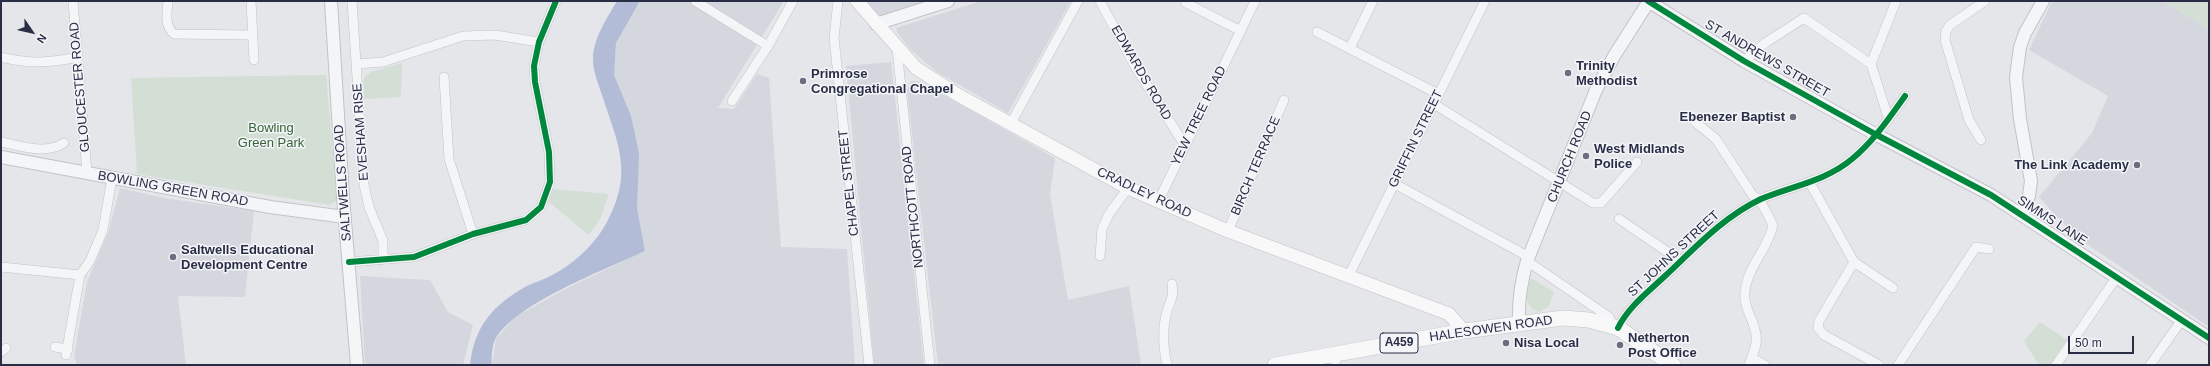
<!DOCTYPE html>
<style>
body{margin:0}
#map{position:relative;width:2210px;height:366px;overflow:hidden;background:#e5e6ea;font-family:Arial,sans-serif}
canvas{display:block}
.frame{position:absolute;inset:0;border:2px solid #292e46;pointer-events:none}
.north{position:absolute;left:12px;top:12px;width:40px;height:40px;-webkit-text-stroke:3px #f3f5f9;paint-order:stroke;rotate:124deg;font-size:11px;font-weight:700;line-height:16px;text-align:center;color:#292e46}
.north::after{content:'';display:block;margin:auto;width:14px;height:18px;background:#292e46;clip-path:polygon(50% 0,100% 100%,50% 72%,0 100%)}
.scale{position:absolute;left:2068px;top:336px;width:66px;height:18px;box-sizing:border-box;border:2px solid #292e46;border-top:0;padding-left:5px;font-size:12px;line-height:14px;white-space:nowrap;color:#292e46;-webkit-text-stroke:3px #f3f5f9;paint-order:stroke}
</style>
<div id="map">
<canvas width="2210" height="366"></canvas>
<div class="frame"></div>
<div class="north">N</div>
<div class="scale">50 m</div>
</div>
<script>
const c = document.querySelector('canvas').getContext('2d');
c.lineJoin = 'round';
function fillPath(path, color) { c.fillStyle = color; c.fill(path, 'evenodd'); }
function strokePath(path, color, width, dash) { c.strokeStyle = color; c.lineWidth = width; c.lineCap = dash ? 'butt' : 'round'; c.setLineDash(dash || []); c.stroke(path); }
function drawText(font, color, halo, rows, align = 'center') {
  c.font = font + ' Arial,sans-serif'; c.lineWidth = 3; c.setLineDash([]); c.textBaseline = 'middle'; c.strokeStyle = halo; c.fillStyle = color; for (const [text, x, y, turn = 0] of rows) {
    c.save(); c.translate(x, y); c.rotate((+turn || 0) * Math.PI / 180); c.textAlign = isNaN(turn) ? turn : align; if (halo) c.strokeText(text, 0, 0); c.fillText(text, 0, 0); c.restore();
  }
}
fillPath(new Path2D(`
 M 640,1 L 784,1 L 718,108 L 734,109 L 757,74 L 769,78 L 781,247 L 847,249 L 855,365 L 492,365 L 496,339 L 515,317 L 567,288 L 645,251 L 637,208 L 631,117 L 614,75 L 616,43 Z
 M 857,1 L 948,1 L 876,24 Z
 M 981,1 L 1071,1 L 1008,113 L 937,72 L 911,50 L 897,32 L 896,28 Z
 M 2052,1 L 2162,1 L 2209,29 L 2209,327 L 2075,236 L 2039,197 L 2092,133 L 2108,96 L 2029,50 Z
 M 891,62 L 906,199 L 924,365 L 874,365 L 846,66 Z
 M 911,81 L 919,81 L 1055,158 L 1050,194 L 1068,300 L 1129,286 L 1141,365 L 938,365 L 907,90 Z
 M 120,188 L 164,198 L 254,211 L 245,297 L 178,296 L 186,365 L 77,365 L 74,356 L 87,282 L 108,233 Z
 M 360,276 L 430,280 L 448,312 L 473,325 L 463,365 L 365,365 Z`), '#d5d7df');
fillPath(new Path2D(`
 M 2162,1 L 2209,1 L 2209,29 L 2164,2 Z
 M 402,63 L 401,97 L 363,99 L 364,77 L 371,72 Z
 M 326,75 L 337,200 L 330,205 L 137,174 L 131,78 Z
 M 553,189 L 609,194 L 600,219 L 589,235 L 549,202 Z
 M 1531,278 L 1554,292 L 1548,307 L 1539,312 C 1522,306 1527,292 1531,278 Z
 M 2040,322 L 2067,340 L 2050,365 L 2039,365 L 2024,341 Z`), '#d3ded5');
fillPath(new Path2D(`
 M 617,1 L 640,1 L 616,43 L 614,75 L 631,116 L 636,139 L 639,155 L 637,208 L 645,251 C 605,270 518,302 496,338 C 492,344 491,358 492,365 L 470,365 C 474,327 493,305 525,287 C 535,282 546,279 556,273 C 577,261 597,242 608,220 C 633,172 618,144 603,98 C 599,85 593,73 593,59 C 593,39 607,18 617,1 Z`), '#b2bcd7');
const minor = new Path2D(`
 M 73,1 L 87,173
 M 168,1 C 167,13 164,26 174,34 L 252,35
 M 251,1 L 254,60
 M 352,1 L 364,185 L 369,207 L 383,241 L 383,260
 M 695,1 L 768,46
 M 838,1 L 834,38 L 869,365
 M 1100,1 L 1136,68 L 1184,144
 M 1186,3 L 1241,31
 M 1317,32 L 1438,94
 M 1350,48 L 1373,1
 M 897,49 L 930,365
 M 1,57 C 30,64 49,63 78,57
 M 1744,61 L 1765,43 L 1804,18 L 1871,64 L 1888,117
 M 357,64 L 383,62 L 463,36 L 495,35 L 539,42
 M 1871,64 L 1896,1
 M 444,77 L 449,159 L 473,234
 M 732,101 L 768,46 L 793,1
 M 1434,104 L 1593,203 L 1601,203 L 1637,162
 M 1695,122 L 1716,139 L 1753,196 L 1760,200 L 1773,225 C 1770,245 1748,266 1745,291 C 1743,308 1754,319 1756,335 C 1758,345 1752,356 1749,365
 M 1011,123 L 1078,1
 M 1981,140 L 1969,120 L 1945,40 L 1946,31 L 1950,25 L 1985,1
 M 1,142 C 22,146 44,155 64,143
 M 1810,183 L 1854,262 L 1893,288
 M 1395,184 L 1529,257
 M 1158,202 L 1255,1
 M 1619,219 L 1681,261
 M 1228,231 L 1284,100
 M 1100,256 L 1102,229 L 1109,214 L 1128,188
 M 1527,261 L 1609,317 L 1612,325
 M 349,262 L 414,257 L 473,234 L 526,220 L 541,207 L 550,182 L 549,152 L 535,82 L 534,66 L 539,42 L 556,1
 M 1854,262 L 1819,321 L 1818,328 L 1824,335 L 1879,365
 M 1,267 L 80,275
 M 1348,277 L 1485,1
 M 1618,328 C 1628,307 1648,292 1665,276 C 1695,248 1723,217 1761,199 C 1792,186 1826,181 1852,159 C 1873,142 1890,117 1905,96
 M 55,347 L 68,349
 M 1,352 L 6,348
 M 1334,354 L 1336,365
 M 66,355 L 80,275 L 90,261 L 103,230 L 112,178
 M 1752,358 L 1765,365
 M 1167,365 C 1163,347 1162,329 1167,311 C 1171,298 1174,299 1172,284
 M 1898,365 L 1976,247 L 1989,249
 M 2056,365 L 2116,278
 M 2150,365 L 2181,321`);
const tertiary = new Path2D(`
 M 331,1 L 343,197 L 357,365
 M 1648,1 L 1744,61 L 1875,134 L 1991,195 L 2209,338
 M 876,24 L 948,1
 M 1,157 L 270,207 L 345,217
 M 2022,214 L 2029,196 L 2031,181 L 2020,119 L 2016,77 L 2020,47 L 2025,33 L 2043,1
 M 1519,323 C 1518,301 1521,282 1527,261 L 1596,90 L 1614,56 L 1649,1`);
const secondary = new Path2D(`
 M 857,1 L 916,68 L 958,95 L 1128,188 L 1228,231 L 1449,314 L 1464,331`);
const primary = new Path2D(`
 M 1275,365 L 1464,331 L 1563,318 L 1589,320 L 1618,328 L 1673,365`);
strokePath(minor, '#c2c3c8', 10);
strokePath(tertiary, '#c2c3c8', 14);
strokePath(secondary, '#c2c3c8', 14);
strokePath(primary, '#c1c3c8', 16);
strokePath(minor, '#f4f5f7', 9);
strokePath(tertiary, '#f4f5f7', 12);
strokePath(secondary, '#f8f8f8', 13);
strokePath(primary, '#f8f8f8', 15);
strokePath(new Path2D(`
 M 1648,1 L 1744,61 L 1875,134 L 1991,195 L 2209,338
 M 349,262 L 414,257 L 473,234 L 526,220 L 541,207 L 550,182 L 549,152 L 535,82 L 534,66 L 539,42 L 556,1
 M 1618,328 C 1628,307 1648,292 1665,276 C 1695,248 1723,217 1761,199 C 1792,186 1826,181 1852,159 C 1873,142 1890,117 1905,96`), '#00873e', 6);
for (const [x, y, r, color] of [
 [1568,73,4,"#6b6e7f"],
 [803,81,4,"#6b6e7f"],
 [1793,117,4,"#6b6e7f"],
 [1586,156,4,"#6b6e7f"],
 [2137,165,4,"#6b6e7f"],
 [173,257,4,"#6b6e7f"],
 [1506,343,4,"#6b6e7f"],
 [1620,345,4,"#6b6e7f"]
]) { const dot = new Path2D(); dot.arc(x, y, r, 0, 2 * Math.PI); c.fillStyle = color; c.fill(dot); strokePath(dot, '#f3f5f9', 1.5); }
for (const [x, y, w] of [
 [1399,343,38]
]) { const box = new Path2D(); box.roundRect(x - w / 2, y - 10, w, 20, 3); c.fillStyle = '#f3f5f9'; c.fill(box); strokePath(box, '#292e46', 1); }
drawText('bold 12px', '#292e46', null, [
 ["A459",1399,343]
]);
drawText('13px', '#292e46', '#f3f5f9', [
 ["ST ANDREWS STREET",1767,59,30],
 ["EDWARDS ROAD",1141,73,60],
 ["GLOUCESTER ROAD",80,87,-95],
 ["YEW TREE ROAD",1199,116,-64],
 ["EVESHAM RISE",361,132,-94],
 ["GRIFFIN STREET",1416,139,-64],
 ["CHURCH ROAD",1570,157,-68],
 ["BIRCH TERRACE",1256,166,-67],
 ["SALTWELLS ROAD",343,183,-94],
 ["CHAPEL STREET",849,183,-96],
 ["BOWLING GREEN ROAD",173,189,10],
 ["CRADLEY ROAD",1144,193,25],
 ["NORTHCOTT ROAD",913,207,-96],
 ["SIMMS LANE",2052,221,33],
 ["ST JOHNS STREET",1674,254,-43],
 ["HALESOWEN ROAD",1491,329,-8]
]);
drawText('bold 13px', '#292e46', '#f3f5f9', [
 ["Trinity",1576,66],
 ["Methodist",1576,81],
 ["Primrose",811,74],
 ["Congregational Chapel",811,89],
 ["Ebenezer Baptist",1785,117,"right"],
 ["West Midlands",1594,149],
 ["Police",1594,164],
 ["The Link Academy",2129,165,"right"],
 ["Saltwells Educational",181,250],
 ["Development Centre",181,265],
 ["Netherton",1628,338],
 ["Post Office",1628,353],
 ["Nisa Local",1514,343]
], 'left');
drawText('13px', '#356336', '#f3f5f9', [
 ["Bowling",271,128],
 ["Green Park",271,143]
]);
</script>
